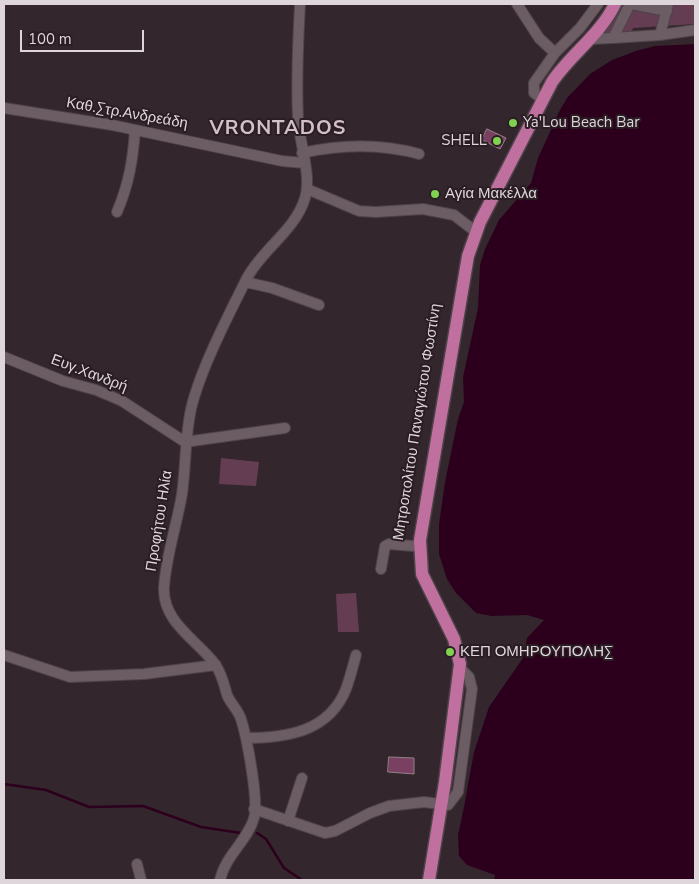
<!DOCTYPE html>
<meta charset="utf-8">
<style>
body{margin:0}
#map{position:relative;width:699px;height:884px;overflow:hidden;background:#34262d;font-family:"Nunito Sans",sans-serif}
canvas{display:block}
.frame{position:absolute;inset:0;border:5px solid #dfd6db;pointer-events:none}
.scale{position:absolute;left:20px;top:30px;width:124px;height:22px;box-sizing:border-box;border:2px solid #dfd6db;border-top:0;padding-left:6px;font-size:15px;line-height:18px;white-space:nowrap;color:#dfd6db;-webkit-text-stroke:4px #2a1d24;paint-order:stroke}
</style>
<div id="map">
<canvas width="699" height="884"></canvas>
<div class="frame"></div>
<div class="scale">100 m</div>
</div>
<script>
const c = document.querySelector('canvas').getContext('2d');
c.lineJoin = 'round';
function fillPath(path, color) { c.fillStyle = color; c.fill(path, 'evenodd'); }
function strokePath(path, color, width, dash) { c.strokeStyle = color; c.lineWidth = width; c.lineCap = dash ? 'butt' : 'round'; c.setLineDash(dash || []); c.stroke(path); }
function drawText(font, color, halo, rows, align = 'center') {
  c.font = font + ' "Nunito Sans",sans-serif'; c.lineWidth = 4; c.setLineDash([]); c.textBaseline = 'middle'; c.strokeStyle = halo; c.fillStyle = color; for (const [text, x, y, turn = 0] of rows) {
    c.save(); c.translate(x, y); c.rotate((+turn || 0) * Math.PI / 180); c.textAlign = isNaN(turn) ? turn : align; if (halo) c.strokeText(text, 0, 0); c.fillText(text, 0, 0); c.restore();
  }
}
fillPath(new Path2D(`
 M 617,4 L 695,4 L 695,24 L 633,28 L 630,37 L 591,39 Z
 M 221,458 L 259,462 L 256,486 L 219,484 Z
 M 356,593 L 359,632 L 338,632 L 336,594 Z`), '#653d53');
fillPath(new Path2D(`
 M 695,44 L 695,880 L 494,880 L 495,875 L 467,865 L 459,856 L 458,835 L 464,807 L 474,752 L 489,707 L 523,658 L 527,638 L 544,620 L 527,615 L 491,616 L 476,613 L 456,593 L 447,579 L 439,554 L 439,524 L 445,482 L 458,419 L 464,402 L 463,377 L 478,308 L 480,265 L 485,249 L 499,220 L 531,183 L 538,158 L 560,110 L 567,98 L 590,74 L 612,60 L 636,51 L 655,46 Z`), '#2c001c');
strokePath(new Path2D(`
 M 4,784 L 46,790 L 89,807 L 143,806 L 201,827 L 241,833
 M 257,833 L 266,839 L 284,868 L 302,880`), '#2c001c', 2.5);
const building = new Path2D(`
 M 487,129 L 506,138 L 500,149 L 482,140 Z
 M 389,757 L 414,758 L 414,774 L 388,772 Z`);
fillPath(building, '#794061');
strokePath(building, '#918089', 1);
const minor = new Path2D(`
 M 517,4 L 539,38 L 555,53 L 534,83 L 534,93 L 542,99
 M 632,4 L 667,11
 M 660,35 L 695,30
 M 613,38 L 660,35 L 668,4
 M 591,39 L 613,38 L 630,4
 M 555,53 L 580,28 L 598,4
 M 4,108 L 112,125 L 282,161 L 304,163
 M 302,153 C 342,144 379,143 419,154
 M 307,189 L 359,211 L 376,212 L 423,209 L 454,215 L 476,232
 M 117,212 C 129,184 133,159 135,130
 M 245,282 L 272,288 L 319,305
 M 4,357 L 63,381 L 96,390 L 122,401 L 185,442
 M 185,442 L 285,428
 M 381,569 L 385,546 L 389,544 L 413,546
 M 4,655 L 70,677 L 144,674 L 216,665
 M 246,738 C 286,738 329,732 346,689 C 350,678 353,666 356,655
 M 254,809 L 325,833 L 335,831 L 370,813 L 389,806 L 424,802 L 448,805 L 458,792 L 472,689 L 469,677 L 460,668
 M 288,821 L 302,778
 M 137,864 L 141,880
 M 220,880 C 225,856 248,840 254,818 C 259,801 247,738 241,719 C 238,710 231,704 227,695 C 224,684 222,674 215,664 C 197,640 162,622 164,587 C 166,556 177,524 182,494 C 186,465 185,437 191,409 C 200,370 229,314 247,278 C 263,248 295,231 305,198 C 312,175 299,142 298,118 C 296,79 298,42 300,4`);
const major = new Path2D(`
 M 429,880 L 445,782 L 460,664 L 454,639 L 422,574 L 420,540 L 468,256 L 480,222 L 552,82 C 571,54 600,35 615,4`);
strokePath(minor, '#4e4349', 12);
strokePath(major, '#4e4349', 15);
strokePath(minor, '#6c5c64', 10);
strokePath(major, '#c0709e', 12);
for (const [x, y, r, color] of [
 [513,123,5,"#80d051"],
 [497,141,5,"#80d051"],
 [435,194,5,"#80d051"],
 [450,652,5,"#80d051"]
]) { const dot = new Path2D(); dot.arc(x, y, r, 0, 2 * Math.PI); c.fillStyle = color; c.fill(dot); strokePath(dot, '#2a1d24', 2); }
drawText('15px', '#dfd6db', '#2a1d24', [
 ["Καθ.Στρ.Ανδρεάδη",127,114,10],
 ["Ευγ.Χανδρή",89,374,21],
 ["Μητροπολίτου Παναγιώτου Φωστίνη",418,422,-81],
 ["Προφήτου Ηλία",160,521,-81]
]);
drawText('15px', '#dfd6db', '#2a1d24', [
 ["Ya'Lou Beach Bar",523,123],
 ["SHELL",487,141,"right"],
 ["Αγία Μακέλλα",445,194],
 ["ΚΕΠ ΟΜΗΡΟΥΠΟΛΗΣ",460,652]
], 'left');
c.letterSpacing = '1px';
drawText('bold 20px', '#d2bfc8', '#2a1d24', [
 ["VRONTADOS",278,129]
]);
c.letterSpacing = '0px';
</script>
